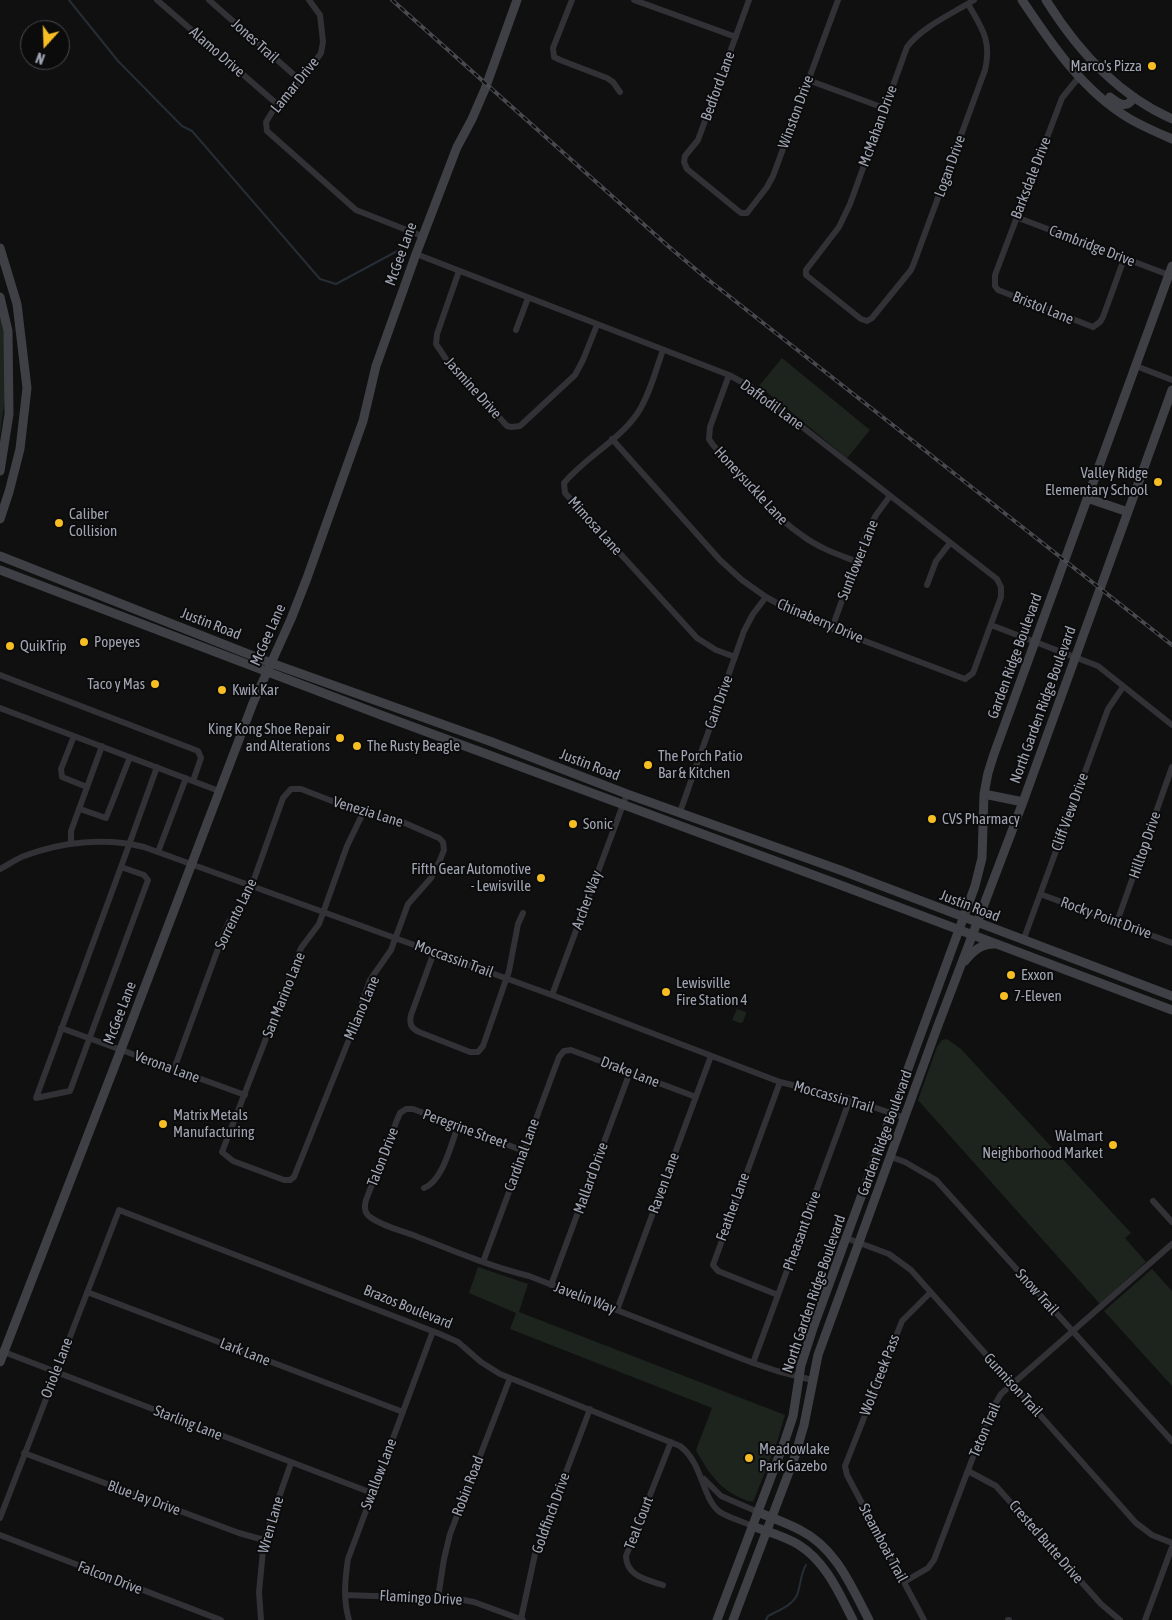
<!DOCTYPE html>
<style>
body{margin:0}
#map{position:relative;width:1172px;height:1620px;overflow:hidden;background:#101011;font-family:"Asap Condensed",sans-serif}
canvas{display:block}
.north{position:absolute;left:20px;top:20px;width:50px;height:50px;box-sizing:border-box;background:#0b0b0c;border:1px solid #47494f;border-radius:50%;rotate:200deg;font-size:14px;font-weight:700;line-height:20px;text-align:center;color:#a0a5b3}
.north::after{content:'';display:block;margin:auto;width:18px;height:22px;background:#f6be23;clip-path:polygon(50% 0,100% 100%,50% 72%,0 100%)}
</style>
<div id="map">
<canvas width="1172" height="1620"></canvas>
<div class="north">N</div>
</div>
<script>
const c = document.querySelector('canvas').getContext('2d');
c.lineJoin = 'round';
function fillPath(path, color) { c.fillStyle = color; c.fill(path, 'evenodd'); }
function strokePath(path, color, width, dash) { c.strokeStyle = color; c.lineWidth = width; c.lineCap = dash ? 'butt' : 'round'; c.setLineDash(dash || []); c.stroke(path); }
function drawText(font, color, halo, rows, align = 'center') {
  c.font = font + ' "Asap Condensed",sans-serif'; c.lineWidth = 4; c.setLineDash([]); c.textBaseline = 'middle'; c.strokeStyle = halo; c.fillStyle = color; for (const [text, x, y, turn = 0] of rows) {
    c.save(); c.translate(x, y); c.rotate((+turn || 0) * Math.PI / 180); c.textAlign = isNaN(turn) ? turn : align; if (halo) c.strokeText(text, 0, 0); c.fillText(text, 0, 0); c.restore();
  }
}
fillPath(new Path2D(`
 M 0,311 L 5,342 L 8,374 L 0,435 Z
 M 782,358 L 870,430 L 847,458 L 759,386 Z
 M 737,1009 L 746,1012 L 746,1014 L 743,1022 L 740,1023 L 732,1020 Z
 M 947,1039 L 961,1049 L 1131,1233 L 1125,1238 L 1146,1262 L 1100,1304 L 918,1100 L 937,1047 L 942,1040 Z
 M 478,1267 L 528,1284 L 519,1312 L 785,1415 L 777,1442 L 753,1502 C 725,1496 709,1475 696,1450 L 712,1408 L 510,1329 L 516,1313 L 469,1293 Z
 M 1152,1269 L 1172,1291 L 1172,1386 L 1104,1311 Z`), '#1c241d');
strokePath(new Path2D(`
 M 69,0 L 118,61 L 182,126 L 192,131 L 320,279 L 336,284 L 401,249
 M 766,1620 L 768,1616 C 777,1611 792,1606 797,1595 C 801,1585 800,1575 806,1565`), '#262d35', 2);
strokePath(new Path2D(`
 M 157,0 L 277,104
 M 209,0 L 301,81
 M 309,0 L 320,15 L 323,42 L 321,53 L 301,81 L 277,104 L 266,122 L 267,131 L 356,210 L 422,236
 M 572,0 L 553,48 L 554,57 L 560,60 L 607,78 L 613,82 L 620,92
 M 634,0 L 736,37
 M 749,0 L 698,140 L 685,156 L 684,162 L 687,169 L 741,213 L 747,213 L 767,187 L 773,176 L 838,0
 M 968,4 C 982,28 992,41 985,70 L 914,263 L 911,270 L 872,318 L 867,321 L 861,319 L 806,275 L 806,270 L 839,227 L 850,204 L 907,47 C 923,26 952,14 974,0
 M 1079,77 L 1062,98 L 995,275 L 995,286 L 998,290 L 1093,327 L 1100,322 L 1103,317 L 1124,259
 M 808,80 L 884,108
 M 1016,217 L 1169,275
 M 416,254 L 729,375 L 751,387 L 997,579 L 1001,587 L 1001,597 L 973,673 L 965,679 L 804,618 L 766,597 L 742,580 L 720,560 L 612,439
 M 459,271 L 437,334 L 436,344 L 446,359 L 507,426 L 511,427 L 520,426 L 575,375 L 583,360 L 597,325
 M 516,330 L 528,298
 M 663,350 C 656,369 649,397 637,414 C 619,440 585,458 564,483 L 565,493 L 697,638 L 716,650 L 735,657
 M 1136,366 L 1172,380
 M 729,375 L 710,427 L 709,439 L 713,445 C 742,476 767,512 803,536 C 819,548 837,554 855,561
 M 927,585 L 936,561 L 950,543
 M 991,625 L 1098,666 L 1172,725
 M 832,628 L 866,534 L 876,515 L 890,496
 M 0,675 L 198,751 L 201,758 L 193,781
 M 0,708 L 219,791
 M 74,736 L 61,769 L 62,777 L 87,787
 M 80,809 L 106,818 L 130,757
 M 680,812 L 744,631 L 753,614 L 766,597
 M 71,844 L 71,831 L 102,746
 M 158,852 L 186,778
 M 121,867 L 144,875 L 148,880 L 70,1091 L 36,1098 Z
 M 121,867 L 157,767
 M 0,869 C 8,865 16,859 24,856 C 61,842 105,837 144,847 L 552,995 L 780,1082 L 850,1099 L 905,1118
 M 1040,894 L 1172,943
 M 1117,922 L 1172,767
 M 1023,941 L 1108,709 L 1123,687
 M 434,952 L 411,1015 C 409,1024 411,1028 419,1032 L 470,1052 L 478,1052 L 483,1046 L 509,971 L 518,924 L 523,913
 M 552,995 L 627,794
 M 61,1028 L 245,1095
 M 174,1069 L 222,938 L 229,922 L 248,896 L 283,798 L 291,789 L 301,789 L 363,813 L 398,820 L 439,838 L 443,842 L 444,850 L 440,860 L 431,878 L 408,904 L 391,950 L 370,980 L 350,1037 L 294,1177 L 290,1180 L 284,1180 L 233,1161 L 222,1152 L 301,948 L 319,924 L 347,846 L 363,813
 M 524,1151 L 413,1109 L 406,1109 L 400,1113 L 397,1120 L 366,1200 C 364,1207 364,1213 370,1217 C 382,1226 399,1230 413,1235 C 451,1250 489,1266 529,1276 L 753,1363 L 777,1371 L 812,1380
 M 891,1157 L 905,1162 L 936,1180 L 1172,1441
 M 424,1188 C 443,1181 451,1144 458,1126
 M 1153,1201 L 1172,1222
 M 846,1238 L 889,1254 L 911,1270 L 1136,1523 L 1152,1535 L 1172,1543
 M 483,1262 L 559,1057 L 564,1051 L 571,1050 L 696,1097
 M 551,1285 L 630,1072
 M 87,1292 L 403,1412
 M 778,1295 L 718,1271 L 713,1265 L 780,1082
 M 617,1310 L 711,1056
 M 4,1352 L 372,1493
 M 753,1363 L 850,1099
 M 24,1453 L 239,1533 L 264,1540
 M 968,1471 L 996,1486 L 1101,1604 L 1120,1620
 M 704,1479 L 721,1496 L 758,1512
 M 0,1518 L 119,1210 L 440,1334 L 458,1342 L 481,1362 L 500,1374 L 680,1446 C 703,1463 702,1499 720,1512 C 729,1518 742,1521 752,1526
 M 0,1535 L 221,1620
 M 904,1582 L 928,1568 L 934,1560 L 984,1428 L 991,1411 L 1001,1394 L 1172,1244
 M 663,1585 C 647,1580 626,1576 626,1556 L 671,1442
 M 345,1595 L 458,1599 L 474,1602 L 523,1620
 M 438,1598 L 444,1559 L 450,1534 L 510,1378
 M 521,1619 L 535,1554 L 590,1409
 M 261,1620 L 259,1592 L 264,1540 L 291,1463
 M 349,1620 C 343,1600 345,1579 348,1559 L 433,1331
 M 924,1620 L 847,1475 L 845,1466 L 902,1321 L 930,1293
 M 1008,1620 L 1009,1620
 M 1145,1620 L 1172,1547`), '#313136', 6);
strokePath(new Path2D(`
 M 1022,0 C 1052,45 1083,91 1130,119 C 1144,127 1158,133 1172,139
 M 1046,0 C 1077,50 1118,95 1172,119
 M 1110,97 C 1120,105 1127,109 1134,97
 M 0,248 L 17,304 L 27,388 L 20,449 L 9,492 L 0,519
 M 0,297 L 8,331 L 9,414 L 0,471
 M 1087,498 L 1128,512
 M 0,556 L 271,663 L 492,742 L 627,794 L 840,870 L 1172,996
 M 0,570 L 381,715 L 835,883 L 1172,1010
 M 984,794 L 1023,802
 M 965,961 C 973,951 981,944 994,944
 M 0,1362 L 117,1060 L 253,703 L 291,619 L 307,578 L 363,421 L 376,366 L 416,254 L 457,147 L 472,119 L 485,89 L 517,0
 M 758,1512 C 772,1518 787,1523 800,1530 C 836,1548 851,1586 869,1620
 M 752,1526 C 768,1532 785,1536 799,1545 C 826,1562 839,1593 853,1620
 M 717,1620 L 785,1440 L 793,1416 L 801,1365 L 813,1328 L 975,886 L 982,858 L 984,794 L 988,773 L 994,754 L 1172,266
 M 733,1620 L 795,1456 L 804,1425 L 818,1355 L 937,1028 L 1023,802 L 1172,390`), '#3f4046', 9);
const rail = new Path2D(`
 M 392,0 L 668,246 L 706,278 L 1172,645`);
strokePath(rail, '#48494f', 4);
strokePath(rail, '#0b0b0c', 2, [5.5]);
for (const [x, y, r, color] of [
 [1152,66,5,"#f6be23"],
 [1158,482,5,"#f6be23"],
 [59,523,5,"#f6be23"],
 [84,642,5,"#f6be23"],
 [10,646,5,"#f6be23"],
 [155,684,5,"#f6be23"],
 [222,690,5,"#f6be23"],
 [340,738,5,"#f6be23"],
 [357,746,5,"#f6be23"],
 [648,765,5,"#f6be23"],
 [932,819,5,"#f6be23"],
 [573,824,5,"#f6be23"],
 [541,878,5,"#f6be23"],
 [1011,975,5,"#f6be23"],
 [666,992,5,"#f6be23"],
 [1004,996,5,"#f6be23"],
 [163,1124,5,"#f6be23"],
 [1113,1145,5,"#f6be23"],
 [749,1458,5,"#f6be23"]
]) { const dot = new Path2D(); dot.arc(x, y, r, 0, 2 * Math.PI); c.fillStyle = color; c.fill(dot); strokePath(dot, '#0b0b0c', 2); }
drawText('15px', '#a0a5b3', '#0b0b0c', [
 ["Jones Trail",255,41,42],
 ["Alamo Drive",217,52,41],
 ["Lamar Drive",295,85,-51],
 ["Bedford Lane",718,86,-70],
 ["Winston Drive",796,112,-70],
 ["McMahan Drive",878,126,-70],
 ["Logan Drive",950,166,-70],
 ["Barksdale Drive",1031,178,-69],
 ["Cambridge Drive",1092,246,21],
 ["McGee Lane",401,254,-70],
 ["Bristol Lane",1043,308,22],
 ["Jasmine Drive",473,388,48],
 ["Daffodil Lane",772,405,36],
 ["Honeysuckle Lane",751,486,47],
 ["Mimosa Lane",595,526,48],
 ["Sunflower Lane",858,560,-68],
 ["Chinaberry Drive",820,621,23],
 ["Justin Road",211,624,21],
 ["McGee Lane",268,635,-66],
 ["Garden Ridge Boulevard",1015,656,-70],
 ["Cain Drive",719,702,-70],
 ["North Garden Ridge Boulevard",1043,705,-70],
 ["Justin Road",590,765,21],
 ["Venezia Lane",368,812,17],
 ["Cliff View Drive",1070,812,-70],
 ["Hilltop Drive",1145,845,-71],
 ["Archer Way",587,900,-70],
 ["Justin Road",970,906,21],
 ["Sorrento Lane",236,914,-64],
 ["Rocky Point Drive",1106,918,20],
 ["Moccassin Trail",454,959,20],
 ["San Marino Lane",284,995,-68],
 ["Milano Lane",362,1008,-67],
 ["McGee Lane",120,1013,-69],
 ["Verona Lane",167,1067,20],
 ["Drake Lane",630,1072,21],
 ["Moccassin Trail",834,1097,16],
 ["Peregrine Street",465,1129,20],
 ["Garden Ridge Boulevard",885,1133,-70],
 ["Cardinal Lane",522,1155,-70],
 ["Talon Drive",383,1157,-69],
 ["Mallard Drive",591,1178,-70],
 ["Raven Lane",664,1183,-70],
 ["Feather Lane",733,1207,-70],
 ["Pheasant Drive",802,1231,-70],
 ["Snow Trail",1037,1292,48],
 ["North Garden Ridge Boulevard",814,1294,-71],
 ["Javelin Way",585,1298,21],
 ["Brazos Boulevard",408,1307,22],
 ["Lark Lane",245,1352,21],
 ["Oriole Lane",57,1368,-69],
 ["Wolf Creek Pass",880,1375,-69],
 ["Gunnison Trail",1013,1385,48],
 ["Starling Lane",188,1423,21],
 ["Teton Trail",985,1430,-67],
 ["Swallow Lane",379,1474,-69],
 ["Robin Road",468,1486,-69],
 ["Blue Jay Drive",144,1498,20],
 ["Goldfinch Drive",551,1513,-70],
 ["Teal Court",639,1523,-69],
 ["Wren Lane",271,1525,-74],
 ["Crested Butte Drive",1046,1542,49],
 ["Steamboat Trail",883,1543,62],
 ["Falcon Drive",110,1578,21],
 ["Flamingo Drive",421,1598,3]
]);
drawText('15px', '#a0a5b3', '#0b0b0c', [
 ["Marco's Pizza",1142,66,"right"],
 ["Valley Ridge",1148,473,"right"],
 ["Elementary School",1148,490,"right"],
 ["Caliber",69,514],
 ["Collision",69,531],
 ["Popeyes",94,642],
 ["QuikTrip",20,646],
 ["Taco y Mas",145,684,"right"],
 ["Kwik Kar",232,690],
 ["King Kong Shoe Repair",330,729,"right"],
 ["and Alterations",330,746,"right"],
 ["The Rusty Beagle",367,746],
 ["The Porch Patio",658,756],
 ["Bar & Kitchen",658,773],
 ["CVS Pharmacy",942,819],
 ["Sonic",583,824],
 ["Fifth Gear Automotive",531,869,"right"],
 ["- Lewisville",531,886,"right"],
 ["Exxon",1021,975],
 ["Lewisville",676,983],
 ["Fire Station 4",676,1000],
 ["7-Eleven",1014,996],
 ["Matrix Metals",173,1115],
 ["Manufacturing",173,1132],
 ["Walmart",1103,1136,"right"],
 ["Neighborhood Market",1103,1153,"right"],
 ["Meadowlake",759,1449],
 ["Park Gazebo",759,1466]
], 'left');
</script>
